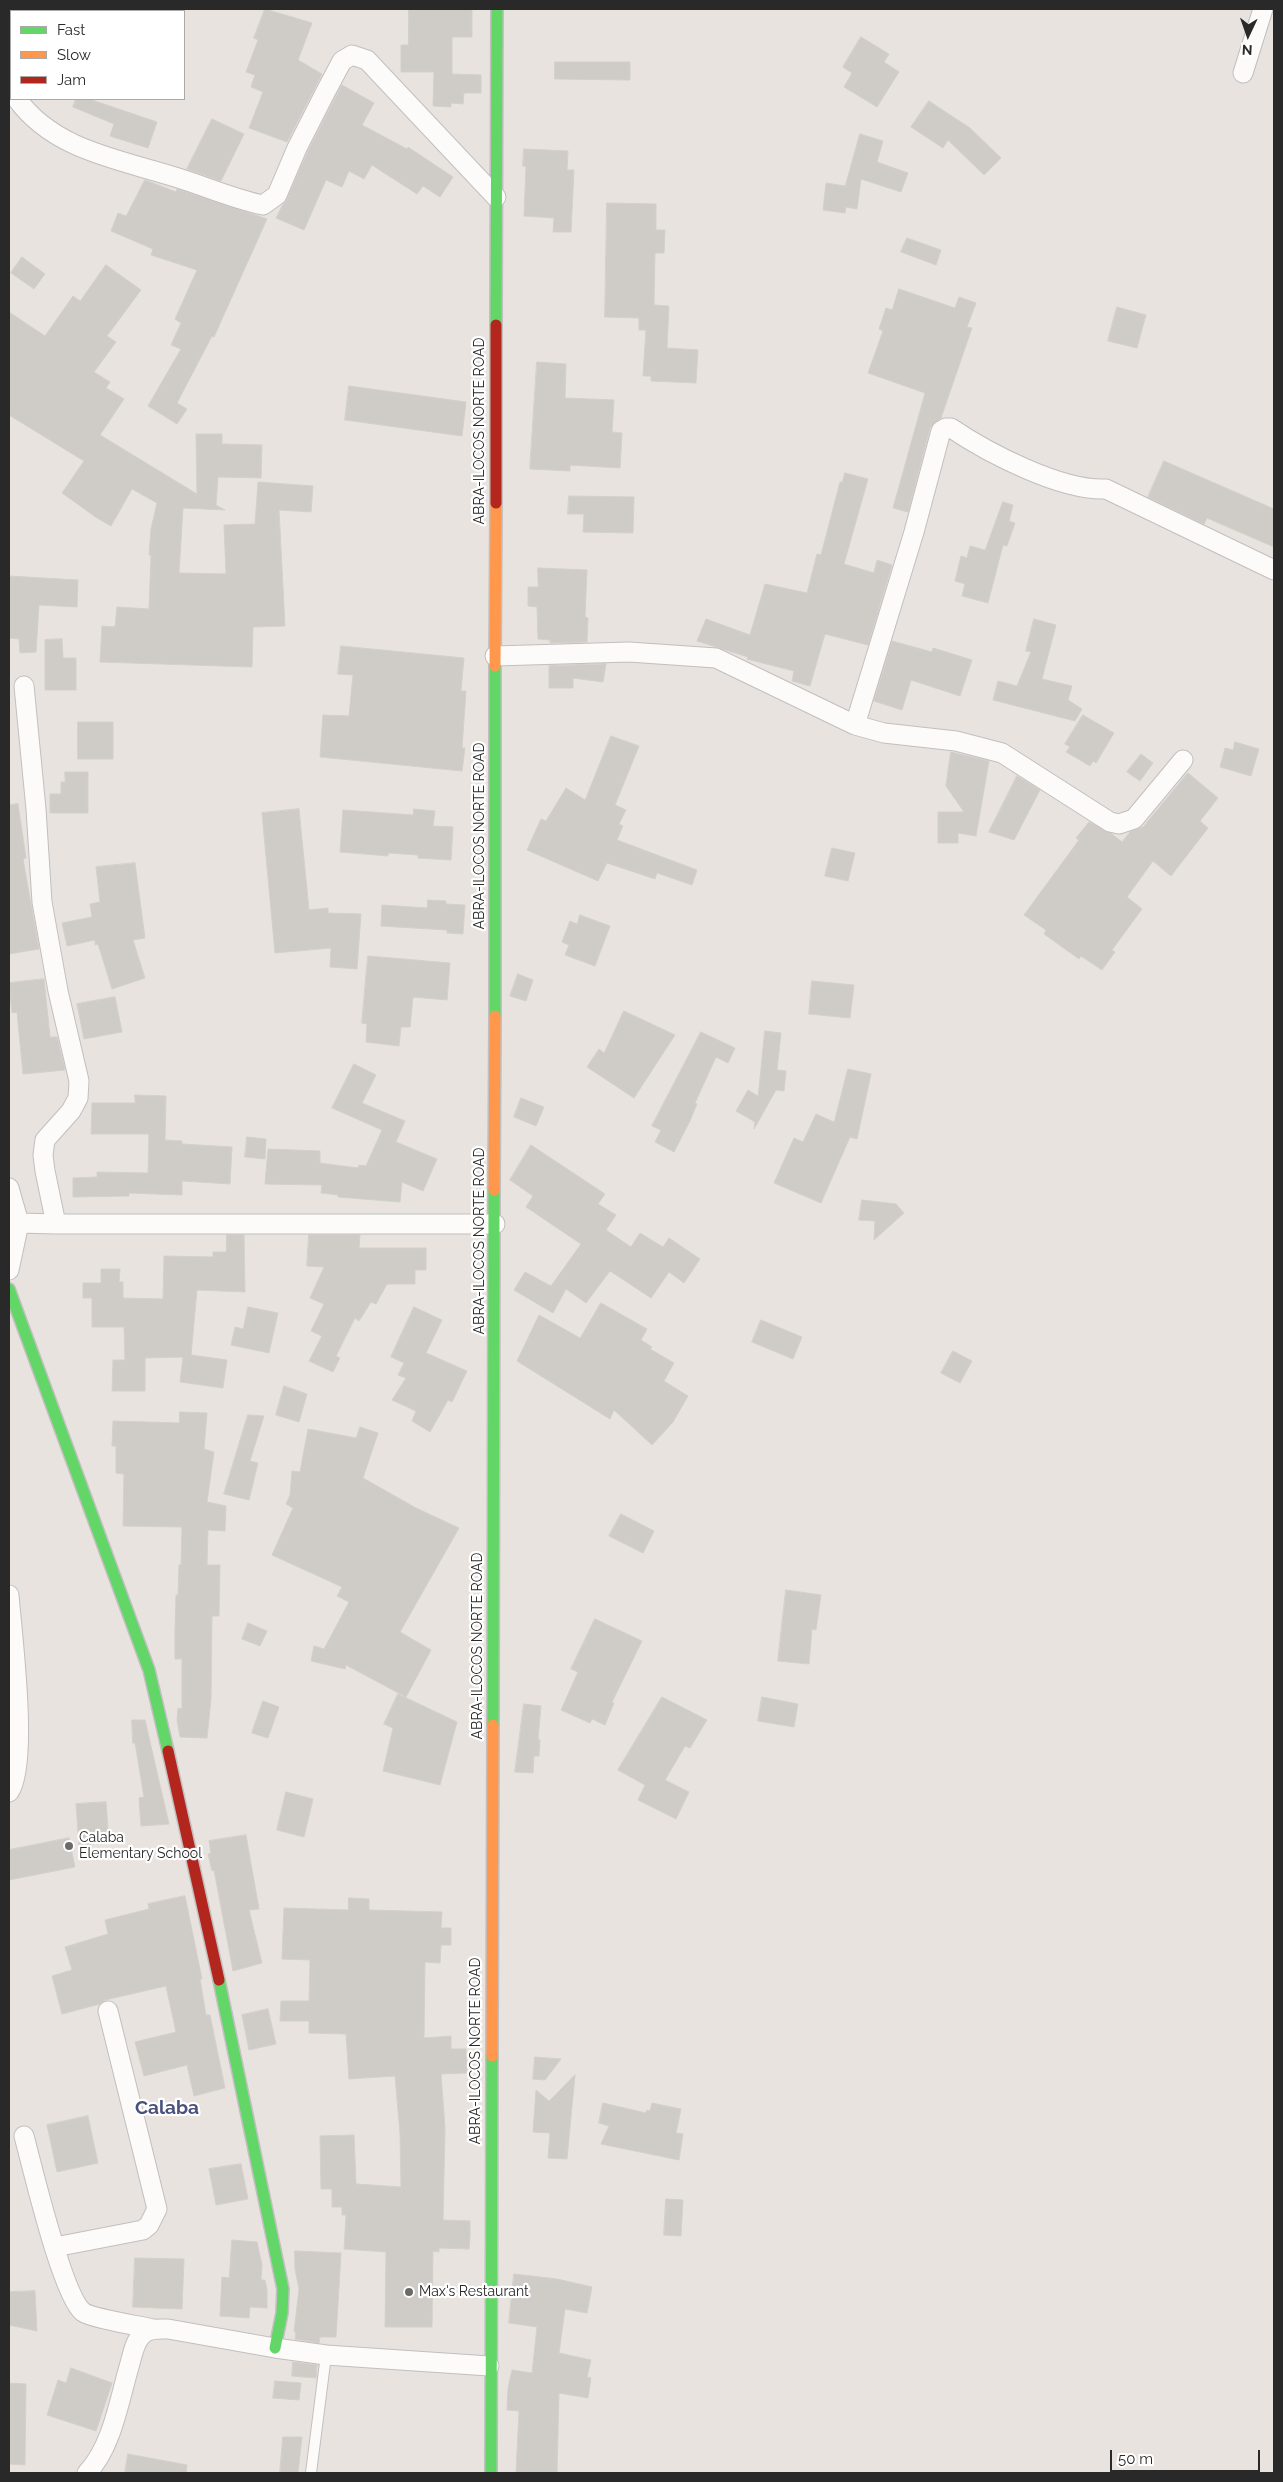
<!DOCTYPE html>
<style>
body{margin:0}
#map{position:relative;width:1283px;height:2482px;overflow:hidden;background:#e8e3de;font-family:Raleway,sans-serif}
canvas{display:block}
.frame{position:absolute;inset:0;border:10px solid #292929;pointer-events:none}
.legend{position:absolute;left:10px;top:10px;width:175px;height:90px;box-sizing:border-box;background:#fff;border:1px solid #a9a9a9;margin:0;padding:6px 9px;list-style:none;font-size:15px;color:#292929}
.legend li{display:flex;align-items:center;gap:10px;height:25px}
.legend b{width:25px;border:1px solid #a9a9a9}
.north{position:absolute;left:1223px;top:10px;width:50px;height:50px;-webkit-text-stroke:4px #fff;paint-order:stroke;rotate:183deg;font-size:14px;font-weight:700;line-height:20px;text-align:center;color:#292929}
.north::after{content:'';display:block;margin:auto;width:18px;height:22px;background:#292929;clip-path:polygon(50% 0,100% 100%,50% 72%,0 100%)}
.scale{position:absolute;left:1110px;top:2450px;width:150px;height:22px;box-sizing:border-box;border:2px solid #292929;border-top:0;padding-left:6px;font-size:15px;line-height:18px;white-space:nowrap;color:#292929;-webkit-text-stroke:4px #fff;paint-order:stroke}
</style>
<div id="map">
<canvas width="1283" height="2482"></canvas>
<div class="frame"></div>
<ul class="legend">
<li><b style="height:6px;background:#63d668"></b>Fast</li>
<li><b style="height:6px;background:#ff974d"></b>Slow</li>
<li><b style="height:6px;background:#b3261e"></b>Jam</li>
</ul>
<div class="north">N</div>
<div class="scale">50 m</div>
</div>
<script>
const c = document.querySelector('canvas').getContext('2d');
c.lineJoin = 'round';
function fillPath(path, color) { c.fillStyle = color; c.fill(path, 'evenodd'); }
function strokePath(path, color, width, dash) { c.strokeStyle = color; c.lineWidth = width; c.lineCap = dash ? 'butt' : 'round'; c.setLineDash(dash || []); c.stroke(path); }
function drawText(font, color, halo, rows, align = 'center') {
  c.font = font + ' Raleway,sans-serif'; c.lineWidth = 4.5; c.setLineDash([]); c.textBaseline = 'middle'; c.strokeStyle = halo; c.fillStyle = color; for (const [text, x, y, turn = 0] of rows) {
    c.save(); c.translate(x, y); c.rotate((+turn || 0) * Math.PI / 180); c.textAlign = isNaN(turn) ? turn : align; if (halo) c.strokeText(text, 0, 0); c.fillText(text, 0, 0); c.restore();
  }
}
const building = new Path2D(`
 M 265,9 L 312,23 L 298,60 L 322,74 L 287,142 L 249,128 L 263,92 L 251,87 L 255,75 L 246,72 L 258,40 L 254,38 Z
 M 409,9 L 472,9 L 472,37 L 452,37 L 452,74 L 481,75 L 481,93 L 464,93 L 463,104 L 451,103 L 451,107 L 433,106 L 434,72 L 401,72 L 401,45 L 408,45 Z
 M 861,37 L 889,54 L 884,62 L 899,72 L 877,107 L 844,87 L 852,73 L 843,67 Z
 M 555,62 L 630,62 L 630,80 L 555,79 Z
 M 342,85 L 374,103 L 362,125 L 407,149 L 408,147 L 453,177 L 440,197 L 423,186 L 417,194 L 372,165 L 364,179 L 349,171 L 342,187 L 326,180 L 304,230 L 276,218 L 282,206 L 287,199 L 307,153 Z
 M 76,99 L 89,99 L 157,122 L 148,148 L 110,136 L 114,124 L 73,107 Z
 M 929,101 L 970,128 L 1001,158 L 984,175 L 948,140 L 943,148 L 911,127 Z
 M 212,119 L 244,134 L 221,181 L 187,169 Z
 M 860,134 L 883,141 L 877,162 L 908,173 L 901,192 L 861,179 L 857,209 L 846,207 L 845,213 L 823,210 L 826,183 L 845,186 Z
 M 524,149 L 568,151 L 567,170 L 574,170 L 571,232 L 553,232 L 554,218 L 524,216 L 526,166 L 523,166 Z
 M 145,180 L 176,192 L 177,189 L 267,219 L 214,337 L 212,336 L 177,403 L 187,409 L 177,424 L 148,406 L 181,349 L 171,345 L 181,323 L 175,319 L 197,270 L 151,255 L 153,249 L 111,231 L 118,213 L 126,216 Z
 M 607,203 L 656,204 L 656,230 L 665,230 L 664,253 L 655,253 L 654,305 L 669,306 L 667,348 L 698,350 L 696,383 L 651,381 L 651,376 L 643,376 L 646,330 L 639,330 L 639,318 L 605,317 Z
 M 907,238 L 941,250 L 936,265 L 901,252 Z
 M 22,257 L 45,274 L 34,289 L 11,273 Z
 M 106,265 L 141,290 L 107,336 L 116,342 L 94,372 L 110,382 L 106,388 L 124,399 L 100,435 L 197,494 L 196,434 L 222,434 L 222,444 L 262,445 L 261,478 L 218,477 L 216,505 L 225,510 L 183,508 L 179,573 L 226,574 L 224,525 L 255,524 L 258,482 L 313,486 L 311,512 L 279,510 L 285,626 L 253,627 L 252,667 L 100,662 L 102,626 L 115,627 L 117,607 L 149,609 L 151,555 L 149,555 L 151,529 L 157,503 L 132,489 L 111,526 L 97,518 L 62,493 L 84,461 L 9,415 L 9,312 L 45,336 L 73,296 L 80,301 Z
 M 899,289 L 955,308 L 959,297 L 976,303 L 967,327 L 972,328 L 941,418 L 930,428 L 908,512 L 893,508 L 925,393 L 868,373 L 883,331 L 879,329 L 886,308 L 892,310 Z
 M 1117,307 L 1146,315 L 1137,348 L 1108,341 Z
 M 537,362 L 566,364 L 565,398 L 614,400 L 612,432 L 622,433 L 620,468 L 570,465 L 570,471 L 530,469 Z
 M 349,386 L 466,402 L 462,436 L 345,420 Z
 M 1164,461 L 1274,509 L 1274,547 L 1207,518 L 1204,524 L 1148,497 Z
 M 845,473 L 868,479 L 844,564 L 874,573 L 877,560 L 892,565 L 868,645 L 825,634 L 810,686 L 792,681 L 794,671 L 747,659 L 748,657 L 697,641 L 706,619 L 750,635 L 765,584 L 807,593 L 817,554 L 821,555 L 840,482 L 842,482 Z
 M 569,496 L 634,497 L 633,533 L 583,532 L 584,514 L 568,514 Z
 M 1003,502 L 1013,505 L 1009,521 L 1015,523 L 1007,546 L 1003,545 L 988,603 L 962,596 L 965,584 L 955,581 L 961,556 L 967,558 L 970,546 L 985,550 Z
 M 538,568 L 587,570 L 585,617 L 588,618 L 587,642 L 550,643 L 550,640 L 538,639 L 537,607 L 528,606 L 528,587 L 538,587 Z
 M 9,576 L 78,580 L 77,607 L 39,605 L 36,652 L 20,653 L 19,639 L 9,638 Z
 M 1034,619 L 1056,625 L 1042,679 L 1072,686 L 1068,700 L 1082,709 L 1075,721 L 993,700 L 998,681 L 1017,686 L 1031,652 L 1026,651 Z
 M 62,639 L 63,658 L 76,658 L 76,690 L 45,690 L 45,640 Z
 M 892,641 L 932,652 L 933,648 L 972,660 L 960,696 L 911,680 L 902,710 L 874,701 Z
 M 341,646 L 464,658 L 461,691 L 466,691 L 462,748 L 465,748 L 462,771 L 320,757 L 323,715 L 349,716 L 353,675 L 338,674 Z
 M 606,664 L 603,682 L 573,678 L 573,688 L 549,688 L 549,666 Z
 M 1083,715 L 1114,733 L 1096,763 L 1093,761 L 1090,766 L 1066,752 L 1070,747 L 1065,744 Z
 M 78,722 L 113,722 L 113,759 L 78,759 Z
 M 611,736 L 639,746 L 615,805 L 626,810 L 619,824 L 623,826 L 617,840 L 697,870 L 692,885 L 657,873 L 655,879 L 607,863 L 598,881 L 527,850 L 541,819 L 546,821 L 566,788 L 585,800 Z
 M 1235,742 L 1259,749 L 1251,776 L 1220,767 L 1225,748 L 1233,750 Z
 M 951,752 L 989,761 L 976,836 L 958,833 L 958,843 L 938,843 L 938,812 L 964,812 L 946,786 Z
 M 1141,754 L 1153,763 L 1140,781 L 1127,772 Z
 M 65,772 L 88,772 L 88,813 L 50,813 L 50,794 L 61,794 L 61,782 L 65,782 Z
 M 1188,773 L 1218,798 L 1200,821 L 1208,828 L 1171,876 L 1153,861 L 1127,897 L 1142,909 L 1112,950 L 1115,952 L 1102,970 L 1081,956 L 1079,959 L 1044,934 L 1046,930 L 1024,915 L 1079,840 L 1076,838 L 1089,822 L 1112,834 L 1122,842 L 1130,832 L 1143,827 Z
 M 1017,776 L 1040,790 L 1014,840 L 989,832 Z
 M 18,804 L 26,858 L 23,859 L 39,949 L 9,954 L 9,805 Z
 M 299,809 L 309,910 L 328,908 L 328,913 L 361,914 L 357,969 L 330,967 L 331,948 L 275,953 L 262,813 Z
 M 414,809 L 435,811 L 433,826 L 453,827 L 451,860 L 418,858 L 418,855 L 388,853 L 388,856 L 340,852 L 343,810 L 413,815 Z
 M 832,848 L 855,853 L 848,881 L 825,876 Z
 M 135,863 L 145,938 L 133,940 L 145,978 L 112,989 L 98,944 L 95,945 L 95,940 L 67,946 L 62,923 L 92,917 L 90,904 L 100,902 L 96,867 Z
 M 428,900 L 446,901 L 446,904 L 465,905 L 463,934 L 447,933 L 447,930 L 381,926 L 382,905 L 427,908 Z
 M 580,915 L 610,926 L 595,966 L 565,955 L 569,945 L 562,942 L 570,921 L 577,924 Z
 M 368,956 L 450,963 L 447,1000 L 413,997 L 410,1027 L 401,1027 L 399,1046 L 366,1042 L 367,1024 L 362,1023 Z
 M 518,974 L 533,980 L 526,1001 L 510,996 Z
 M 44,979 L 50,1037 L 57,1037 L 65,1070 L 23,1074 L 17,1012 L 12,1013 L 9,983 Z
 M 812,981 L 854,985 L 850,1018 L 809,1014 Z
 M 115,997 L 122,1032 L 84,1039 L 77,1004 Z
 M 624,1011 L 675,1035 L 634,1098 L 587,1067 L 599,1049 L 604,1053 Z
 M 765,1031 L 781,1033 L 777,1070 L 786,1071 L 784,1091 L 776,1090 L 754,1129 L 755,1122 L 736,1111 L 748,1090 L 758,1096 Z
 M 701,1032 L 735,1048 L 728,1063 L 716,1057 L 695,1103 L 697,1104 L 690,1121 L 674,1152 L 655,1142 L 661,1130 L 652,1126 Z
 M 354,1064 L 376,1075 L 362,1103 L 405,1121 L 396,1142 L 437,1159 L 423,1191 L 402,1182 L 400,1202 L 338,1197 L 338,1195 L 321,1193 L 322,1185 L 265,1184 L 268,1149 L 320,1151 L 320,1163 L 358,1168 L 359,1165 L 366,1166 L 382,1130 L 332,1108 Z
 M 848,1069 L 871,1074 L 857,1139 L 850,1137 L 821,1203 L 774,1183 L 794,1138 L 803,1142 L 816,1114 L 834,1122 Z
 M 135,1095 L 166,1096 L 165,1140 L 182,1141 L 182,1144 L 232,1147 L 230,1184 L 182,1181 L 182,1195 L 129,1193 L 129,1196 L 73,1197 L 73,1178 L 97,1177 L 97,1172 L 148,1173 L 149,1134 L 91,1134 L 92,1103 L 135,1103 Z
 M 521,1098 L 544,1107 L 536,1126 L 514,1117 Z
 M 247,1137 L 266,1139 L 265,1159 L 245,1157 Z
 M 531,1145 L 605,1194 L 598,1204 L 616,1215 L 606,1230 L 631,1247 L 640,1233 L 663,1247 L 669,1238 L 700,1259 L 684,1283 L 669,1272 L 651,1298 L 610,1271 L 586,1303 L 566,1289 L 553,1313 L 514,1290 L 525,1272 L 551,1286 L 581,1244 L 526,1207 L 533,1196 L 510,1180 Z
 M 862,1200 L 896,1204 L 904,1213 L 874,1240 L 875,1221 L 859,1220 Z
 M 227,1235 L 244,1235 L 245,1292 L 197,1290 L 191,1355 L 227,1360 L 223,1388 L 180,1382 L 183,1357 L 145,1358 L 145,1391 L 112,1391 L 113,1360 L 125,1360 L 124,1327 L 92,1327 L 92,1298 L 83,1298 L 83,1283 L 101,1283 L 101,1269 L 120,1269 L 119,1282 L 123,1282 L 123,1298 L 163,1299 L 164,1256 L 213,1257 L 213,1252 L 226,1252 Z
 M 309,1235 L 360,1235 L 359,1248 L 426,1248 L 426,1270 L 415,1270 L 415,1284 L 387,1284 L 376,1304 L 371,1302 L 359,1321 L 355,1318 L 336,1356 L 340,1358 L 333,1372 L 309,1361 L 322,1336 L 311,1331 L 324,1304 L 310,1298 L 324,1267 L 307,1266 Z
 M 601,1303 L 647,1329 L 641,1340 L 652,1347 L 650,1349 L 674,1363 L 664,1381 L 688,1396 L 673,1422 L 652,1445 L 614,1410 L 610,1419 L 517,1361 L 539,1315 L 580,1338 Z
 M 248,1307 L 278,1313 L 269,1353 L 231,1345 L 235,1327 L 243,1329 Z
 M 414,1307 L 442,1320 L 426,1353 L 467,1371 L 452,1402 L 448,1400 L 430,1432 L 412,1421 L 416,1411 L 392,1400 L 406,1378 L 398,1375 L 404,1363 L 391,1357 Z
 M 761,1320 L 802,1337 L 793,1359 L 752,1342 Z
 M 953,1351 L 972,1361 L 960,1383 L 941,1373 Z
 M 284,1386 L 307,1394 L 299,1422 L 276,1415 Z
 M 180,1412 L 207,1413 L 204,1449 L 214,1452 L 207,1502 L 226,1506 L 225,1531 L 208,1530 L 207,1565 L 220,1565 L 219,1616 L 212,1616 L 211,1699 L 207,1738 L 180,1737 L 177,1720 L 178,1708 L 182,1709 L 182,1659 L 175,1659 L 175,1630 L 176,1595 L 178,1595 L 179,1565 L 181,1565 L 182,1527 L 123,1526 L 124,1474 L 116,1473 L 116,1446 L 112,1446 L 113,1421 L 179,1423 Z
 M 248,1415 L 264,1416 L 250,1461 L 258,1463 L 249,1500 L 224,1494 Z
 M 360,1427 L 378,1433 L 363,1478 L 416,1508 L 459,1528 L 400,1632 L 431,1650 L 406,1697 L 346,1665 L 345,1669 L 311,1661 L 314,1646 L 324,1649 L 349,1602 L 337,1596 L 342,1587 L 272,1555 L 293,1508 L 286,1504 L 290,1495 L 292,1471 L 300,1472 L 308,1429 L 356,1438 Z
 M 621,1514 L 654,1531 L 643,1553 L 609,1536 Z
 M 786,1590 L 821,1595 L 816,1630 L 812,1629 L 809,1664 L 778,1661 Z
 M 595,1619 L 642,1641 L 612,1702 L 614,1703 L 605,1725 L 592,1719 L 590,1723 L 561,1710 L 578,1672 L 571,1669 Z
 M 248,1623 L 267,1631 L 260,1646 L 242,1639 Z
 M 398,1694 L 457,1722 L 440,1785 L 383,1771 L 393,1728 L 384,1724 Z
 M 662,1697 L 707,1720 L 690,1748 L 685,1746 L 665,1780 L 689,1792 L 676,1819 L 638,1800 L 645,1785 L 618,1770 Z
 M 762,1697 L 798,1704 L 794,1727 L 758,1721 Z
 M 263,1701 L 279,1707 L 268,1738 L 252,1733 Z
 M 524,1704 L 541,1706 L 538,1739 L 540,1740 L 539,1756 L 534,1756 L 533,1773 L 515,1772 Z
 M 132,1720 L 145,1720 L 169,1824 L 141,1826 L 139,1798 L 144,1797 L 135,1743 L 133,1743 Z
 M 286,1792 L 313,1799 L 304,1837 L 277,1830 Z
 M 106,1802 L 109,1843 L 79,1845 L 76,1804 Z
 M 246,1835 L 259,1909 L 249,1910 L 262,1963 L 233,1971 L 214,1870 L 212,1871 L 208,1854 L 211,1853 L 209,1841 Z
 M 69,1838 L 75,1867 L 9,1880 L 9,1850 Z
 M 185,1896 L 202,1979 L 200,1979 L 206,2015 L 210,2015 L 225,2088 L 194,2096 L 187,2065 L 144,2076 L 135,2042 L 176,2032 L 166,1986 L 105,2000 L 100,2004 L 62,2014 L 52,1976 L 72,1970 L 65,1947 L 108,1934 L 105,1920 L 149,1909 L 148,1904 Z
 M 349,1898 L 369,1899 L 369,1910 L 442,1912 L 441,1928 L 451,1928 L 451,1945 L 441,1945 L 440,1963 L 425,1962 L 424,2038 L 451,2036 L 451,2049 L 466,2049 L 467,2073 L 441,2074 L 445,2128 L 443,2220 L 470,2221 L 470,2236 L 469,2249 L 439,2248 L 439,2252 L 433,2251 L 432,2327 L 385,2327 L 386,2252 L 344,2249 L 346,2215 L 342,2215 L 342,2207 L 332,2207 L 332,2189 L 321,2189 L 320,2136 L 354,2135 L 356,2184 L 401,2187 L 400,2133 L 395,2076 L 349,2079 L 346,2034 L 309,2033 L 309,2021 L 280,2021 L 281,2001 L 309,2001 L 310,1960 L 282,1959 L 284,1908 L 348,1910 Z
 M 268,2009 L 276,2044 L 249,2050 L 242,2015 Z
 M 535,2057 L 561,2059 L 545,2080 L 533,2079 Z
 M 575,2075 L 567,2159 L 548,2158 L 550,2133 L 533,2132 L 536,2090 L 549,2101 Z
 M 603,2103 L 646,2113 L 647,2110 L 650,2111 L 652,2103 L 681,2109 L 676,2133 L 683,2134 L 679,2160 L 601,2144 L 609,2126 L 599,2123 Z
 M 88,2116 L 98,2163 L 57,2172 L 47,2125 Z
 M 241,2164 L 248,2199 L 216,2205 L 209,2169 Z
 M 666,2199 L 683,2200 L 681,2236 L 664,2235 Z
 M 232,2240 L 257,2242 L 262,2265 L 261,2280 L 265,2280 L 267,2290 L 267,2308 L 250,2307 L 249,2318 L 220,2316 L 222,2277 L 229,2278 Z
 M 295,2251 L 341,2253 L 336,2337 L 320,2337 L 319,2343 L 295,2339 L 296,2332 L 294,2332 L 299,2289 L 295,2269 Z
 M 135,2258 L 184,2259 L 182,2309 L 133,2307 Z
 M 514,2274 L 557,2279 L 592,2287 L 587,2313 L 565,2309 L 559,2353 L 591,2360 L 587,2377 L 591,2378 L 588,2398 L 559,2393 L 557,2473 L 516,2473 L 519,2411 L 507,2410 L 508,2388 L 512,2370 L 532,2373 L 537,2327 L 509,2323 Z
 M 35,2291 L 37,2331 L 9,2325 L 9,2292 Z
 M 293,2362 L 317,2365 L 316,2378 L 292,2376 Z
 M 71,2368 L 112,2383 L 96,2431 L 47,2415 L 58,2380 L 66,2383 Z
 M 275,2381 L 301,2383 L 299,2400 L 273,2398 Z
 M 9,2383 L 26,2384 L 25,2465 L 9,2464 Z
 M 283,2437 L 302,2437 L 298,2473 L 280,2473 Z
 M 128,2454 L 187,2465 L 186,2473 L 125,2473 Z`);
fillPath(building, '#cfccc8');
strokePath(building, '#d3cfca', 1);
const lane = new Path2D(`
 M 311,2473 L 326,2355`);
const street = new Path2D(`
 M 1243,73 L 1263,9
 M 17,99 C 54,150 118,159 175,177 C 205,186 233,199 263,205 L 277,195 L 297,148 L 326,91 L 342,61 L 352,55 L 367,60 L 496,197
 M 495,656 L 629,652 L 716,658 L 855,725 L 884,733 L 956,741 L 1002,753 L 1110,822 L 1119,824 L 1134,819 L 1183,760
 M 24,686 L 36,809 L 42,902 L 58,991 L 79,1081 L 78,1098 L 71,1111 L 45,1140 L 43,1155 L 45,1171 L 56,1224 L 495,1224
 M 855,725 L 914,532 L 941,431 L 946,428 L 951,428 C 988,453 1061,491 1106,489 L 1274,570
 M 9,1188 L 19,1223 L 56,1224
 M 9,1223 L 19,1223 L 9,1270
 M 9,1595 C 12,1633 29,1765 9,1792
 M 24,2136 C 33,2169 62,2295 83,2312 C 91,2318 140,2326 153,2329
 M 55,2247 L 143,2230 L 149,2225 L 157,2209 L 108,2011
 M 87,2473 C 112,2447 119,2401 129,2367 C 132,2357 134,2342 142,2335 C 148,2328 159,2329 168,2329 L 275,2348 L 326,2355 L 489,2366`);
const fast = new Path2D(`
 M 496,325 L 497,9
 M 495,1016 L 495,666
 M 9,1289 L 149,1670 L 168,1751
 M 493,1725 L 494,1190
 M 219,1980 L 283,2289 L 282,2313 L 275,2348
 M 491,2473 L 492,2056`);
const slow = new Path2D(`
 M 495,666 L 496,503
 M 494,1190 L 495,1016
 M 492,2056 L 493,1725`);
const jam = new Path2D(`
 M 496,503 L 496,325
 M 168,1751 L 219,1980`);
strokePath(lane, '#c1bfc0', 12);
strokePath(street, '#c1bfc0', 21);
strokePath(fast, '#c1bfc0', 14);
strokePath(slow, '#c1bfc0', 14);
strokePath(jam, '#c1bfc0', 14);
strokePath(lane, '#fcfbfa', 10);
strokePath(street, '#fcfbfa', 19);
strokePath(fast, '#63d668', 11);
strokePath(slow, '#ff974d', 11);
strokePath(jam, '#b3261e', 11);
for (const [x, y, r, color] of [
 [69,1846,5,"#6c6a68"],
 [409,2292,5,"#6c6a68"]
]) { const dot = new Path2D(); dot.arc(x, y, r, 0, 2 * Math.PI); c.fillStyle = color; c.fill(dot); strokePath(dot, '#fff', 2); }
drawText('14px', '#292929', '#fff', [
 ["ABRA-ILOCOS NORTE ROAD",480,431,-90],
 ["ABRA-ILOCOS NORTE ROAD",480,836,-90],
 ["ABRA-ILOCOS NORTE ROAD",480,1241,-90],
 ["ABRA-ILOCOS NORTE ROAD",478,1646,-90],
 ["ABRA-ILOCOS NORTE ROAD",476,2051,-90]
]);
drawText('14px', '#292929', '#fff', [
 ["Calaba",79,1838],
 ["Elementary School",79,1854],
 ["Max's Restaurant",419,2292]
], 'left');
drawText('bold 19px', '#48517b', '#fff', [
 ["Calaba",167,2108]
]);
</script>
